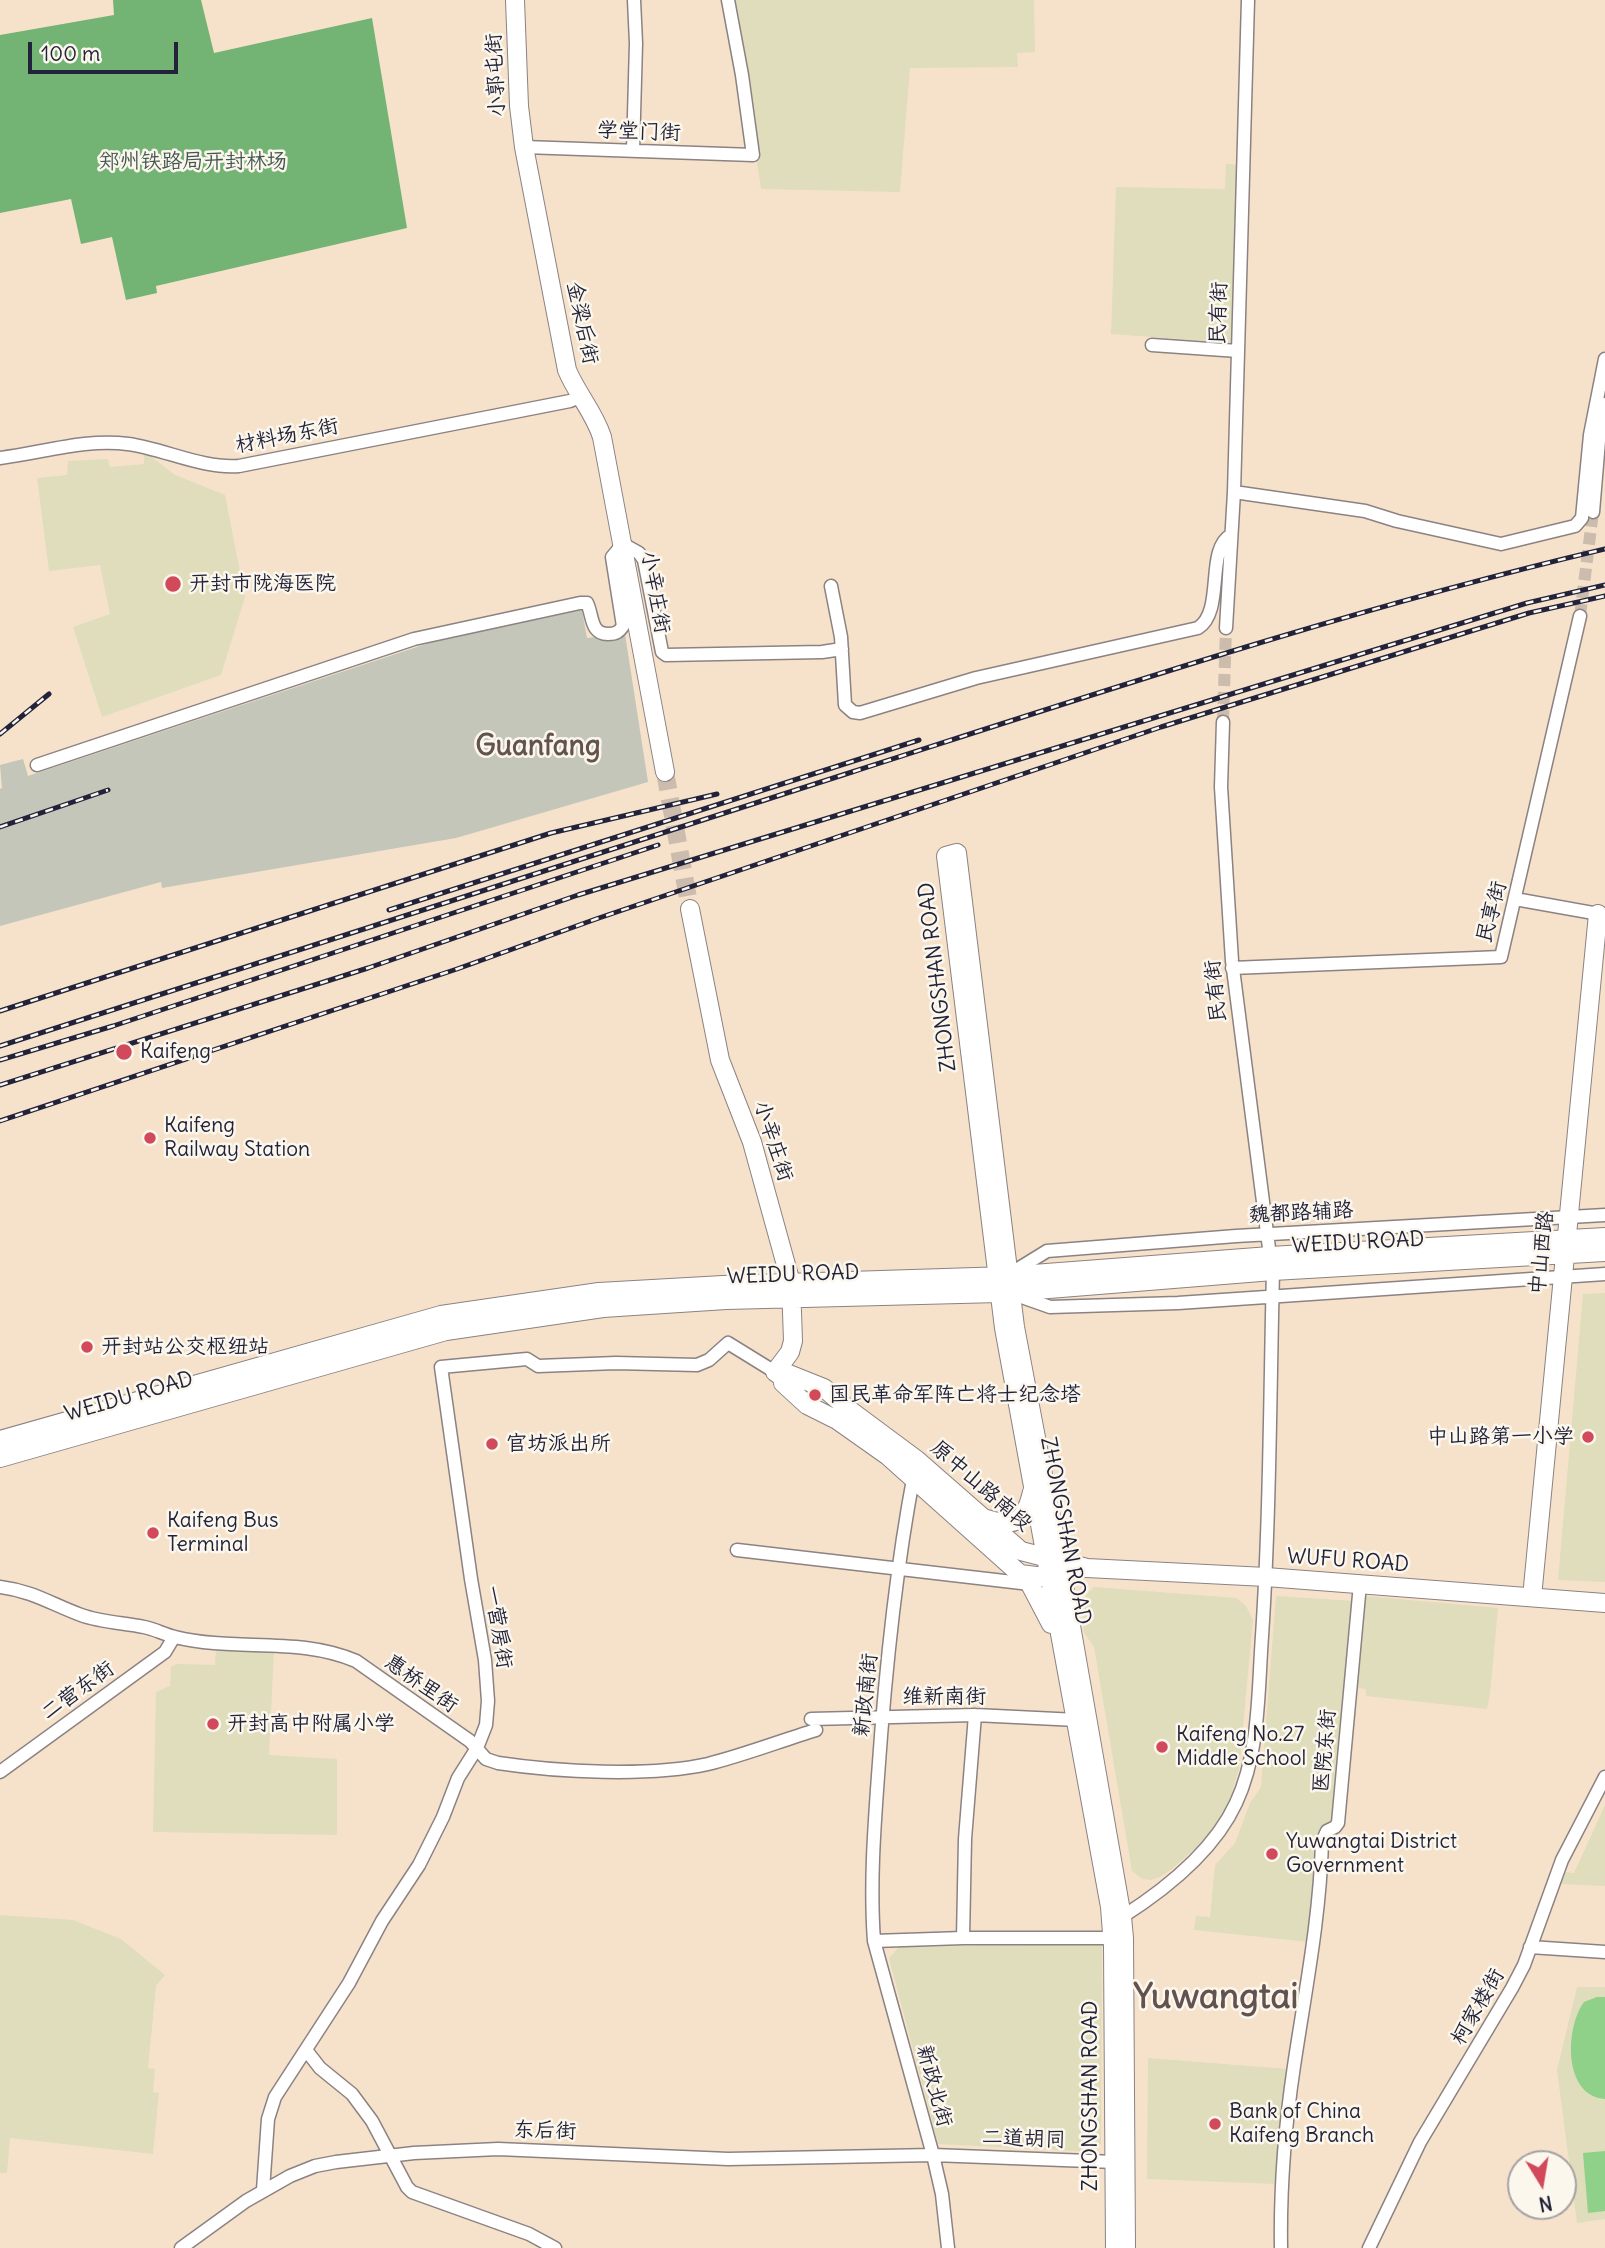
<!DOCTYPE html>
<meta charset="utf-8">
<style>
body{margin:0}
#map{position:relative;width:1605px;height:2248px;overflow:hidden;background:#f6e2ca;font-family:Delius,sans-serif}
canvas{display:block}
.north{position:absolute;left:1507px;top:2150px;width:70px;height:70px;box-sizing:border-box;background:#fbf7ec;border:2px solid #a4a2a5;border-radius:50%;rotate:169deg;font-size:19px;font-weight:700;line-height:28px;text-align:center;color:#22223b}
.north::after{content:'';display:block;margin:auto;width:24px;height:32px;background:#d1495b;clip-path:polygon(50% 0,100% 100%,50% 72%,0 100%)}
.scale{position:absolute;left:28px;top:42px;width:150px;height:32px;box-sizing:border-box;border:4px solid #22223b;border-top:0;padding-left:9px;font-size:21px;line-height:24px;white-space:nowrap;color:#22223b;-webkit-text-stroke:5px #fbf7ec;paint-order:stroke}
</style>
<div id="map">
<canvas width="1605" height="2248"></canvas>
<div class="north">N</div>
<div class="scale">100 m</div>
</div>
<script>
const c = document.querySelector('canvas').getContext('2d');
c.lineJoin = 'round';
function fillPath(path, color) { c.fillStyle = color; c.fill(path, 'evenodd'); }
function strokePath(path, color, width, dash) { c.strokeStyle = color; c.lineWidth = width; c.lineCap = dash ? 'butt' : 'round'; c.setLineDash(dash || []); c.stroke(path); }
function drawText(font, color, halo, rows, align = 'center') {
  c.font = font + ' Delius,"LXGW WenKai TC",sans-serif'; c.lineWidth = 5; c.setLineDash([]); c.textBaseline = 'middle'; c.strokeStyle = halo; c.fillStyle = color; for (const [text, x, y, turn = 0] of rows) {
    c.save(); c.translate(x, y); c.rotate((+turn || 0) * Math.PI / 180); c.textAlign = isNaN(turn) ? turn : align; if (halo) c.strokeText(text, 0, 0); c.fillText(text, 0, 0); c.restore();
  }
}
fillPath(new Path2D(`
 M 733,0 L 1034,0 L 1035,52 L 1017,53 L 1018,67 L 910,68 L 900,192 L 761,189 Z
 M 1226,164 L 1240,165 L 1235,343 L 1111,334 L 1116,187 L 1225,189 Z
 M 144,455 L 149,455 L 175,475 L 225,495 L 245,597 L 221,675 L 102,717 L 73,627 L 110,614 L 100,565 L 49,571 L 37,478 L 67,475 L 68,461 L 108,459 L 110,467 L 144,464 Z
 M 1605,1293 L 1605,1582 L 1558,1580 L 1583,1294 Z
 M 1094,1587 L 1236,1598 L 1246,1606 L 1253,1620 L 1239,1769 L 1229,1802 L 1213,1832 L 1172,1869 L 1160,1877 L 1151,1880 L 1142,1879 L 1132,1871 L 1094,1647 L 1083,1631 L 1086,1595 Z
 M 1276,1596 L 1354,1601 L 1337,1816 L 1321,1831 L 1309,1942 L 1194,1930 L 1196,1916 L 1210,1917 L 1215,1865 L 1235,1843 L 1250,1803 L 1261,1787 Z
 M 1365,1596 L 1498,1608 L 1490,1694 L 1487,1709 L 1366,1696 L 1366,1689 L 1357,1688 Z
 M 216,1647 L 274,1650 L 269,1755 L 337,1759 L 337,1835 L 153,1832 L 156,1692 L 170,1686 L 171,1667 L 177,1664 L 215,1665 Z
 M 1605,1805 L 1605,1886 L 1561,1884 L 1562,1872 L 1574,1873 Z
 M 0,1915 L 73,1920 L 121,1939 L 165,1975 L 156,1986 L 148,2068 L 155,2069 L 153,2092 L 159,2093 L 153,2154 L 10,2138 L 7,2173 L 0,2173 Z
 M 1102,1944 L 1101,2144 L 1095,2152 L 938,2144 L 889,1958 L 899,1947 Z
 M 1577,1987 L 1605,1987 L 1605,2219 L 1577,2223 L 1557,2070 Z
 M 1148,2058 L 1288,2069 L 1275,2184 L 1147,2179 Z`), '#dfddbb');
fillPath(new Path2D(`
 M 582,610 L 587,638 L 625,634 L 648,782 L 456,838 L 162,888 L 161,882 L 0,926 L 0,789 L 2,788 L 0,765 L 23,759 L 28,776 L 438,640 Z`), '#c3c6b9');
fillPath(new Path2D(`
 M 1597,1997 L 1605,1997 L 1605,2099 C 1563,2096 1565,2028 1584,2002 Z
 M 1605,2151 L 1605,2211 L 1588,2213 L 1583,2153 Z`), '#8fd188');
fillPath(new Path2D(`
 M 113,0 L 201,0 L 214,53 L 372,18 L 407,228 L 156,286 L 157,293 L 126,300 L 112,237 L 81,244 L 71,199 L 0,213 L 0,35 L 114,15 Z`), '#73b374');
strokePath(new Path2D(`
 M 1580,616 L 1593,512
 M 1223,722 L 1226,628`), '#ccbcad', 12, [12, 6]);
strokePath(new Path2D(`
 M 665,772 L 690,909`), '#ccbcad', 18, [18, 9]);
const street = new Path2D(`
 M 524,147 L 753,155 L 742,75 L 728,0
 M 633,151 L 636,43 L 634,0
 M 1152,345 L 1238,351
 M 0,458 C 42,453 86,438 128,444 C 165,449 202,469 239,466 L 570,401 L 580,397
 M 1234,492 L 1365,511 L 1397,521 L 1501,544 L 1575,526 L 1582,518 L 1590,435 L 1605,359
 M 1593,512 L 1600,429 L 1605,404
 M 831,586 L 841,637 L 845,705 L 853,712 L 860,713 L 976,678 L 1198,628 C 1225,611 1205,549 1231,535
 M 1226,628 L 1234,492 L 1248,0
 M 1223,722 L 1221,787 L 1232,961 L 1270,1256
 M 37,765 L 414,639 L 580,603 L 587,603 C 593,615 590,634 608,634 C 616,634 619,632 623,626 L 612,557 L 623,544 L 639,553 L 644,560 L 662,652 L 666,655 L 822,652 L 842,649
 M 1515,899 L 1605,915
 M 1232,968 L 1501,957 L 1580,616
 M 1008,1275 L 1047,1251 L 1236,1236 L 1605,1215
 M 1016,1295 L 1050,1307 L 1178,1303 L 1605,1274
 M 914,1474 C 895,1573 885,1675 878,1776 C 874,1831 870,1886 874,1941 L 933,2155 L 942,2194 L 948,2248
 M 737,1550 L 1030,1584
 M 0,1587 C 33,1591 51,1604 81,1615 C 100,1622 124,1623 144,1627 C 155,1629 165,1635 175,1637 C 235,1652 298,1636 356,1661 L 470,1741 L 486,1759 L 498,1763 C 558,1772 649,1777 708,1764 C 744,1755 780,1741 816,1730
 M 811,1719 L 975,1715 L 1077,1720
 M 0,1772 L 165,1652 L 174,1637
 M 1122,1917 C 1166,1889 1214,1851 1236,1803 C 1260,1752 1258,1690 1262,1636 C 1270,1515 1270,1392 1273,1271
 M 963,1938 L 965,1839 L 975,1715
 M 874,1941 L 963,1938 L 1113,1938
 M 1530,1947 L 1605,1952
 M 306,2050 L 320,2068 L 352,2094 L 372,2121 L 407,2187 L 412,2192 L 529,2234 L 555,2248
 M 263,2190 L 268,2119 L 275,2097 L 349,1983 L 382,1921 L 419,1865 L 443,1817 L 458,1778 L 477,1748 L 486,1725 L 488,1701 L 485,1660 L 471,1579 L 441,1367 L 527,1359 L 538,1366 L 616,1363 L 697,1365 L 709,1360 L 728,1343 L 775,1372
 M 181,2248 L 246,2201 L 290,2176 L 315,2166 L 336,2162 L 414,2153 L 498,2149 L 728,2159 L 933,2155 L 1115,2162
 M 1281,2248 C 1280,2187 1285,2126 1294,2066 C 1305,1992 1320,1918 1322,1842 L 1327,1831 L 1335,1827 L 1338,1823 L 1360,1584
 M 1369,2248 L 1420,2142 L 1512,1988 L 1524,1965 L 1562,1860 L 1605,1777`);
const secondary = new Path2D(`
 M 515,0 L 519,106 L 524,147 L 567,370 C 577,394 594,412 602,437 L 665,772
 M 690,909 L 720,1060 L 752,1142 L 791,1283 L 793,1341 L 790,1352 L 775,1372 L 785,1379
 M 785,1379 L 789,1374 L 824,1388 L 847,1408 L 917,1460 L 1021,1551 L 1087,1568 L 1266,1577 L 1605,1603
 M 785,1379 L 783,1383 L 807,1405 L 837,1420 L 888,1456 L 1020,1574 L 1060,1579
 M 0,1440 L 441,1315 L 599,1292 L 723,1285 L 1007,1276 L 1270,1256 L 1605,1237
 M 0,1458 L 446,1331 L 603,1308 L 726,1300 L 999,1293 L 1273,1271 L 1605,1252
 M 987,1519 C 1015,1528 1025,1522 1032,1492
 M 1020,1574 L 1030,1584 L 1051,1624
 M 1532,1597 L 1598,914
 M 1115,2248 L 1113,1946 L 1110,1907 L 1004,1328 L 946,856 L 957,853 L 1015,1327 L 1063,1580 L 1122,1917 L 1124,1938 L 1126,2248`);
strokePath(street, '#8c8282', 15);
strokePath(secondary, '#8c8282', 20);
strokePath(street, '#fff', 12);
strokePath(secondary, '#fff', 18);
const rail = new Path2D(`
 M 0,734 L 49,694
 M 0,827 L 108,790
 M 389,910 L 919,740
 M 0,1011 L 551,833 L 717,794
 M 0,1046 C 284,955 568,863 852,772 C 1101,692 1350,609 1605,549
 M 0,1060 L 113,1026 L 658,845
 M 0,1085 L 368,968 L 578,895 L 1527,603 L 1605,585
 M 0,1121 L 457,969 L 596,919 L 1161,727 L 1529,613 L 1605,596`);
strokePath(rail, '#22223b', 5);
strokePath(rail, '#fbf7ec', 2.5, [8]);
for (const [x, y, r, color] of [
 [173,584,9,"#d1495b"],
 [124,1052,9,"#d1495b"],
 [150,1138,7,"#d1495b"],
 [87,1347,7,"#d1495b"],
 [815,1395,7,"#d1495b"],
 [1588,1437,7,"#d1495b"],
 [492,1444,7,"#d1495b"],
 [153,1533,7,"#d1495b"],
 [213,1724,7,"#d1495b"],
 [1162,1747,7,"#d1495b"],
 [1272,1854,7,"#d1495b"],
 [1215,2124,7,"#d1495b"]
]) { const dot = new Path2D(); dot.arc(x, y, r, 0, 2 * Math.PI); c.fillStyle = color; c.fill(dot); strokePath(dot, '#fbf7ec', 2.5); }
drawText('21px', '#22223b', '#fbf7ec', [
 ["小郭屯街",496,75,-93],
 ["学堂门街",639,132,2],
 ["民有街",1219,313,-88],
 ["金梁后街",582,323,78],
 ["材料场东街",287,436,-11],
 ["小辛庄街",655,592,80],
 ["民享街",1492,912,-75],
 ["ZHONGSHAN ROAD",938,977,-97],
 ["民有街",1216,991,-96],
 ["小辛庄街",773,1141,72],
 ["魏都路辅路",1301,1213,-3],
 ["WEIDU ROAD",1358,1243,-3],
 ["中山西路",1542,1253,-84],
 ["WEIDU ROAD",793,1275,-2],
 ["WEIDU ROAD",129,1397,-16],
 ["原中山路南段",981,1486,41],
 ["ZHONGSHAN ROAD",1065,1531,79],
 ["WUFU ROAD",1348,1561,4],
 ["一营房街",498,1627,81],
 ["惠桥里街",421,1684,35],
 ["二营东街",78,1691,-36],
 ["新政南街",866,1695,-84],
 ["维新南街",944,1697],
 ["医院东街",1325,1751,-85],
 ["柯家楼街",1478,2007,-60],
 ["新政北街",934,2086,75],
 ["ZHONGSHAN ROAD",1091,2096,-90],
 ["东后街",545,2131,2],
 ["二道胡同",1024,2139,2]
]);
drawText('21px', '#435752', '#fbf7ec', [
 ["郑州铁路局开封林场",193,162]
]);
drawText('21px', '#22223b', '#fbf7ec', [
 ["开封市陇海医院",189,584],
 ["Kaifeng",140,1052],
 ["Kaifeng",164,1126],
 ["Railway Station",164,1150],
 ["开封站公交枢纽站",101,1347],
 ["国民革命军阵亡将士纪念塔",829,1395],
 ["中山路第一小学",1574,1437,"right"],
 ["官坊派出所",506,1444],
 ["Kaifeng Bus",167,1521],
 ["Terminal",167,1545],
 ["开封高中附属小学",227,1724],
 ["Kaifeng No.27",1176,1735],
 ["Middle School",1176,1759],
 ["Yuwangtai District",1286,1842],
 ["Government",1286,1866],
 ["Bank of China",1229,2112],
 ["Kaifeng Branch",1229,2136]
], 'left');
drawText('bold 28px', '#635250', '#fbf7ec', [
 ["Guanfang",538,747]
]);
drawText('bold 35px', '#635250', '#fbf7ec', [
 ["Yuwangtai",1216,1998]
]);
</script>
